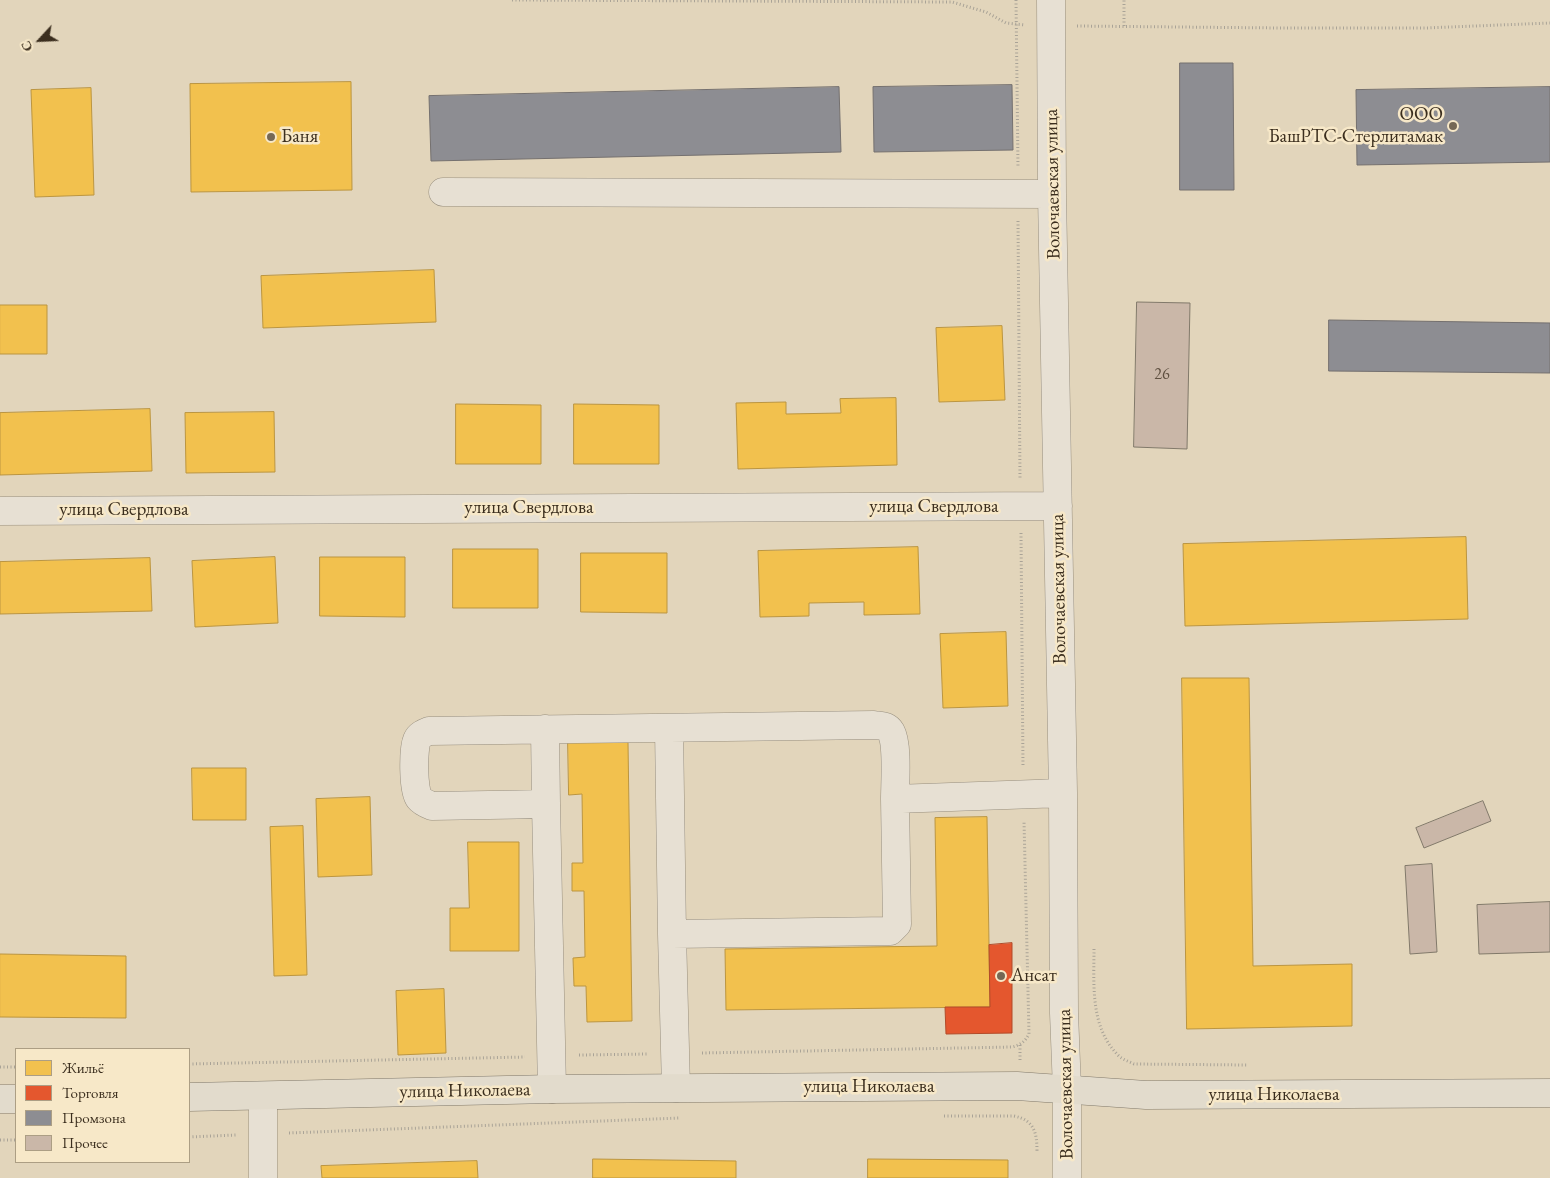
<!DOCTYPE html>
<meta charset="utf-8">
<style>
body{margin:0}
#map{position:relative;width:1550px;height:1178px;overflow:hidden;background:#e2d5bb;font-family:"EB Garamond",serif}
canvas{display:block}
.legend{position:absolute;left:15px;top:1048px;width:175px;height:115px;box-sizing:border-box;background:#f7e8c8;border:1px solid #ac9e84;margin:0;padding:6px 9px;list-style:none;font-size:15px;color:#3b2e1e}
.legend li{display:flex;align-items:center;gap:10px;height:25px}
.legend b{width:25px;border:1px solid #ac9e84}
.north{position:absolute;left:15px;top:15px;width:50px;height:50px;-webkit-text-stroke:4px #f7e8c8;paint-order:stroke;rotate:245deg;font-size:14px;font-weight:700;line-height:20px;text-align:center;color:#3b2e1e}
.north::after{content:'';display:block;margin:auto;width:18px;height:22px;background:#3b2e1e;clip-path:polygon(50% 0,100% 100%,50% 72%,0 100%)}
</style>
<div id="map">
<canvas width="1550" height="1178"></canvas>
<ul class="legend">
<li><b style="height:14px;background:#f2c14e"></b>Жильё</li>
<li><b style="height:14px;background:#e4572e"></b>Торговля</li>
<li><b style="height:14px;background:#8d8d92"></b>Промзона</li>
<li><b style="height:14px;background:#cab7a8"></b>Прочее</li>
</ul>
<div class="north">С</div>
</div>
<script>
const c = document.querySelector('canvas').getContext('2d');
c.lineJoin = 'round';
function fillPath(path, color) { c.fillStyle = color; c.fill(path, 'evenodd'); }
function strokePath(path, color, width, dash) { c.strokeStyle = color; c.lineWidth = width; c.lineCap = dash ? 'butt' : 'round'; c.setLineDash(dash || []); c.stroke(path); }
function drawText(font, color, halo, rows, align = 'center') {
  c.font = font + ' "EB Garamond",serif'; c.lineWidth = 5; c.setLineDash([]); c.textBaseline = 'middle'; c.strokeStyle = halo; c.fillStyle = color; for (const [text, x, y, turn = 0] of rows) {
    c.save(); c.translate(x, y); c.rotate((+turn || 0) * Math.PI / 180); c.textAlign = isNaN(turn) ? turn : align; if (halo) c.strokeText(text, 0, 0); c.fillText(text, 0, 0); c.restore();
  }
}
const homes = new Path2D(`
 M 351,82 L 352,190 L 191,192 L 190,84 Z
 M 91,88 L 94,195 L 35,197 L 31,90 Z
 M 434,270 L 436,322 L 263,328 L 261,276 Z
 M 0,305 L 47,305 L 47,354 L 0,354 Z
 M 1002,326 L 1005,400 L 939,402 L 936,328 Z
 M 896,398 L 897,465 L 738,469 L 736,403 L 786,402 L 786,414 L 841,413 L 840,399 Z
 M 456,404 L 541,405 L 541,464 L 456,464 Z
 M 574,404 L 659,405 L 659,464 L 574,464 Z
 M 150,409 L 152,471 L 0,475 L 0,413 Z
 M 274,412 L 275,472 L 186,473 L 185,413 Z
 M 1466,537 L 1468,619 L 1185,626 L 1183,544 Z
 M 918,547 L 920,614 L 864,615 L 864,602 L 809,603 L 809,616 L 760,617 L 758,551 Z
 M 453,549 L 538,549 L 538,608 L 453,608 Z
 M 581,553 L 667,553 L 667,613 L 581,612 Z
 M 275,557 L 278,623 L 195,627 L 192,561 Z
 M 320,557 L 405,557 L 405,617 L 320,616 Z
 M 150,558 L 152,611 L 0,614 L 0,562 Z
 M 1006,632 L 1008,706 L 943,708 L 940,634 Z
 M 1182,678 L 1249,678 L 1253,966 L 1352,964 L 1352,1026 L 1187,1029 Z
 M 568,742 L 628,742 L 632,1021 L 587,1022 L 586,986 L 574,986 L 573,958 L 585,957 L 584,891 L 572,891 L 572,863 L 583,863 L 582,794 L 569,795 Z
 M 192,768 L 246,768 L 246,820 L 193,820 Z
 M 370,797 L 372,875 L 318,877 L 316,799 Z
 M 987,817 L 990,1007 L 726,1010 L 725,949 L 937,946 L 935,818 Z
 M 303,826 L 307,975 L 274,976 L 270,827 Z
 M 468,842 L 519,842 L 519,951 L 450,951 L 450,908 L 469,908 Z
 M 0,954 L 126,956 L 126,1018 L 0,1017 Z
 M 444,989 L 446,1053 L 398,1055 L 396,991 Z
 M 593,1159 L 736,1161 L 736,1178 L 593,1178 Z
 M 868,1159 L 1008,1160 L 1008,1178 L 868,1178 Z
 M 477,1161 L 478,1178 L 322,1178 L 321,1166 Z`);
fillPath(homes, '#f2c14e');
strokePath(homes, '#bb9540', 1);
const shops = new Path2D(`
 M 1012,943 L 1012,1033 L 946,1034 L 945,1007 L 990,1007 L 989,945 Z`);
fillPath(shops, '#e4572e');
strokePath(shops, '#b14b29', 1);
const industry = new Path2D(`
 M 1180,63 L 1233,63 L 1234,190 L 1180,190 Z
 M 1012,85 L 1013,150 L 874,152 L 873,87 Z
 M 839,87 L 841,152 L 431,161 L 429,96 Z
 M 1550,87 L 1550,162 L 1357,165 L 1356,90 Z
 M 1329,320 L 1550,323 L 1550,373 L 1329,371 Z`);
fillPath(industry, '#8d8d92');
strokePath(industry, '#74706f', 1);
const building = new Path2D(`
 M 1137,302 L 1190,303 L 1187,449 L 1134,447 Z
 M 1483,801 L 1491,821 L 1424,848 L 1416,828 Z
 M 1432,864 L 1437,952 L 1410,954 L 1405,866 Z
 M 1550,902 L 1550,952 L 1479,954 L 1477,905 Z`);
fillPath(building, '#cab7a8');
strokePath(building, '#81796a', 1);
const minor = new Path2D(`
 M 1051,0 L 1052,194 L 1063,793 L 1064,1013 L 1067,1089 L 1067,1178
 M 443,192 L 1052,194
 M 0,511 L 1058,506
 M 669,728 L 672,934
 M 545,729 L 546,804
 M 676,1088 L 672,934 L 890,931 L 897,924 L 895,799 L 1063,793
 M 552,1089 L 546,804 L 432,806 C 427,804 422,802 419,798 C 413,791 413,749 417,740 C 419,735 424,733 429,731 L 874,725 C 881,726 887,725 891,732 C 898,744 895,784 895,799
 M 263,1096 L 263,1178`);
const major = new Path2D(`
 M 189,1097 L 552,1089 L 1017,1086 L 1146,1095 L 1550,1093
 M 0,1099 L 16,1099`);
strokePath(minor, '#988f7f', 29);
strokePath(major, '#81796a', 29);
strokePath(new Path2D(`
 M 512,0 L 952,2 L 986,12 L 1006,23 L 1025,25
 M 1016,0 L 1018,167
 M 1077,26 L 1280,28 L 1425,28 L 1550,23
 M 1124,26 L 1124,0
 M 1018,221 L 1020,479
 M 1021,533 L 1023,767
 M 1094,949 C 1094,984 1090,1026 1117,1054 C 1121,1059 1128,1061 1134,1064 L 1247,1065
 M 1020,1045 L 1020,1060
 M 702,1053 L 1012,1047 C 1020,1045 1025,1042 1029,1034 L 1024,821
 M 579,1055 L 648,1054
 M 189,1064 L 525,1057
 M 0,1067 L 16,1067
 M 944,1116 L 1014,1116 C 1035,1120 1037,1134 1037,1152
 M 289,1133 L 680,1118
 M 189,1137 L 236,1135
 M 0,1140 L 16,1140`), '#a9a397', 3, [1, 2.5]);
strokePath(minor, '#e7e0d3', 28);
strokePath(major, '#e2dbcc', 28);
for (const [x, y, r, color] of [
 [1453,126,5,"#756855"],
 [271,137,5,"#756855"],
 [1001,976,5,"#756855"]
]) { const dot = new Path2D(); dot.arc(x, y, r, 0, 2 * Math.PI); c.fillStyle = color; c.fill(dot); strokePath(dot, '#f7e8c8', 2); }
drawText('16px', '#5f5040', null, [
 ["26",1162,375]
]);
drawText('19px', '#3b2e1e', '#f7e8c8', [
 ["ООО",1443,115,"right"],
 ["БашРТС-Стерлитамак",1443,137,"right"],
 ["Баня",281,137],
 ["Ансат",1011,976]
], 'left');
drawText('19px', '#3b2e1e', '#f7e8c8', [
 ["Волочаевская улица",1053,184,-91],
 ["улица Свердлова",934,507],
 ["улица Свердлова",529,508],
 ["улица Свердлова",124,510],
 ["Волочаевская улица",1059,589,-91],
 ["Волочаевская улица",1066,1084,-91],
 ["улица Николаева",869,1087],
 ["улица Николаева",465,1091,-1],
 ["улица Николаева",1274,1095]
]);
</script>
